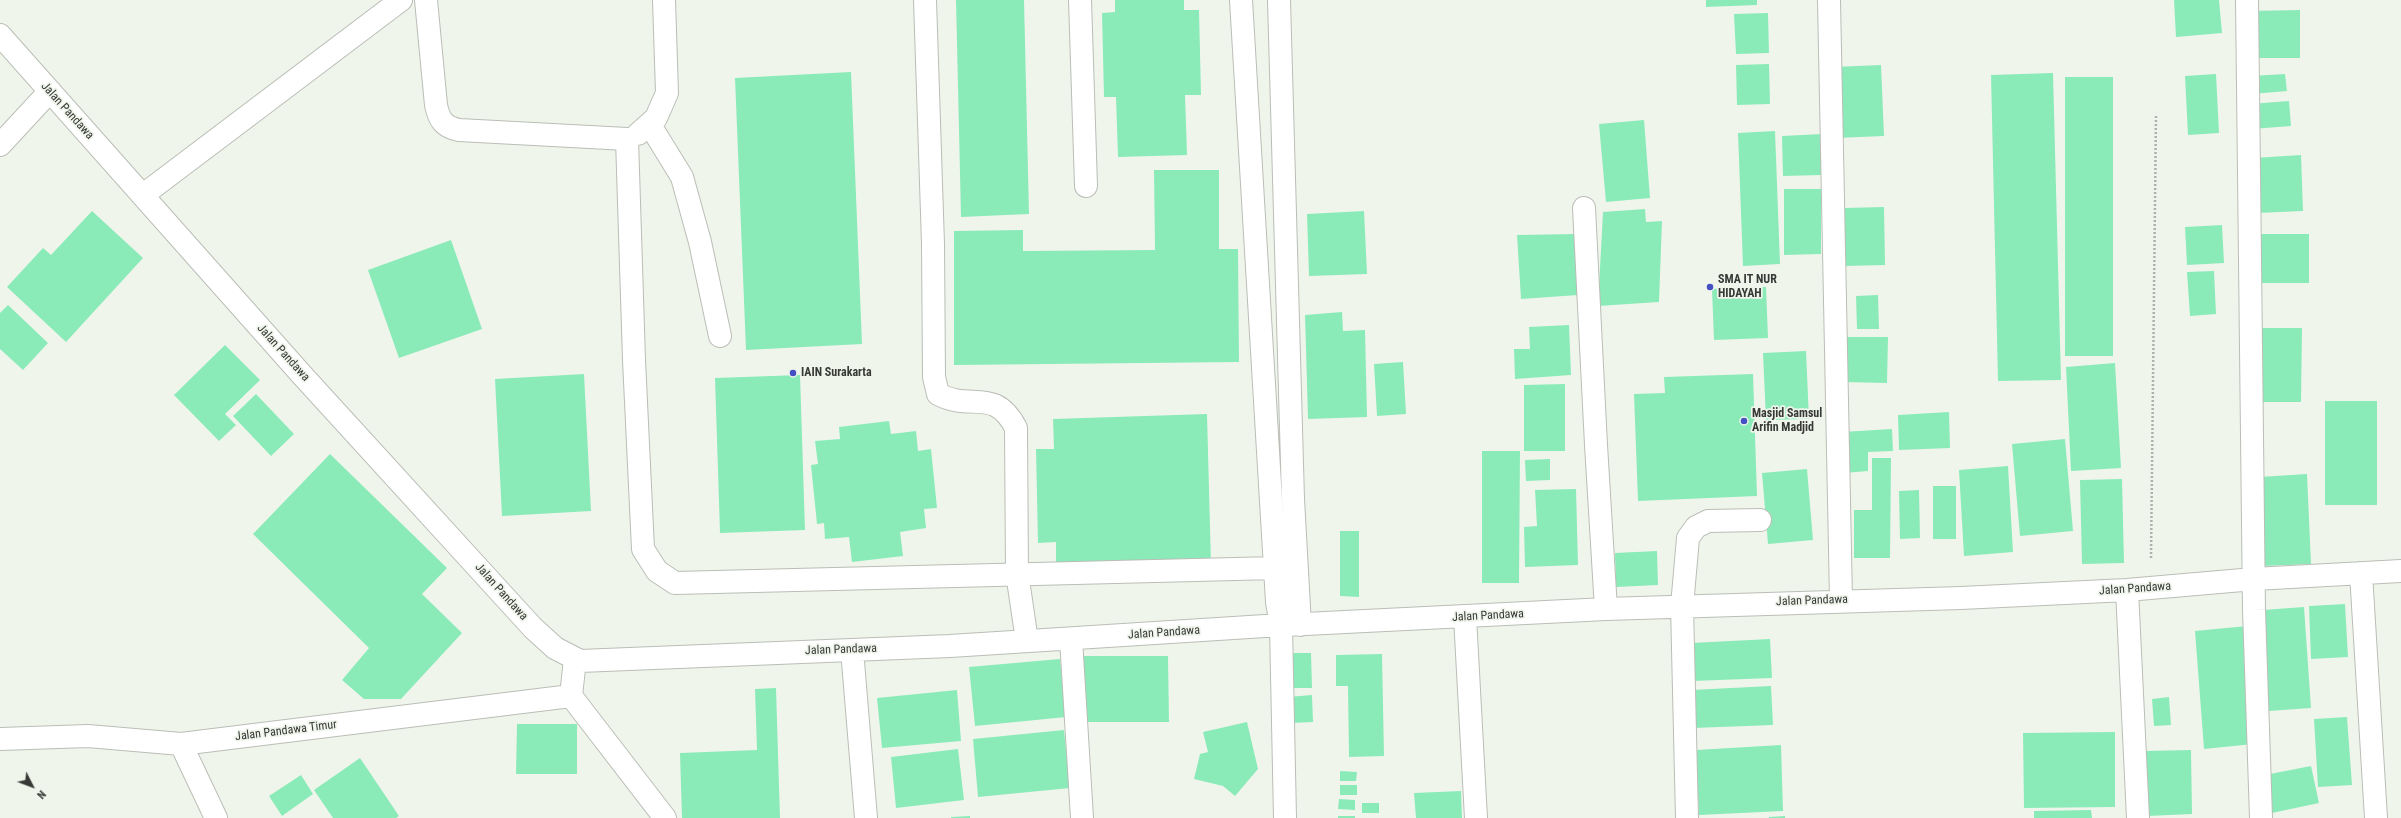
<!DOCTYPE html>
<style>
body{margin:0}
#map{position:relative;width:2401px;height:818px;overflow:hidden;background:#f0f5ec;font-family:"Roboto Condensed",sans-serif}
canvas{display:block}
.north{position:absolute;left:12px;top:766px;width:40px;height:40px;-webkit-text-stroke:3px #f0f5ec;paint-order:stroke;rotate:132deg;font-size:11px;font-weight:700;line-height:16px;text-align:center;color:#373936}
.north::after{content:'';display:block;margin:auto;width:14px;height:18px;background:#373936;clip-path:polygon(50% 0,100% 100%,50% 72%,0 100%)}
</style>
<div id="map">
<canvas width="2401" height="818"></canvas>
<div class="north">N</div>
</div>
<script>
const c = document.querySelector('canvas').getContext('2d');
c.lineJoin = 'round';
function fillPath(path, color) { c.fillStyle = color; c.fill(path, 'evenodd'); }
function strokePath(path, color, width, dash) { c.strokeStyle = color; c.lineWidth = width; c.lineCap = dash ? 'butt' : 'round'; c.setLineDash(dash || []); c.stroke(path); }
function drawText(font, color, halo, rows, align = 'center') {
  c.font = font + ' "Roboto Condensed",sans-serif'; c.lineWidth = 3.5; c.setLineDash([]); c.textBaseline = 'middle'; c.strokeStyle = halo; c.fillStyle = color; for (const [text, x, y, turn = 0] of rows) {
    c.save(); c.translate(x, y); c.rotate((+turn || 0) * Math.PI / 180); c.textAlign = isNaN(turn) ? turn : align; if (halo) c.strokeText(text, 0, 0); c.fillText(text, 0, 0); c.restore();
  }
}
fillPath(new Path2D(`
 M 956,0 L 1024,0 L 1029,214 L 961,217 Z
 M 1115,0 L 1184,0 L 1184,10 L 1199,10 L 1201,95 L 1185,95 L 1187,155 L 1118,157 L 1116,97 L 1104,97 L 1102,13 L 1115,12 Z
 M 1706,0 L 1757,0 L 1757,5 L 1706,7 Z
 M 2174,0 L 2219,0 L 2222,33 L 2176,37 Z
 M 2300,10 L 2300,58 L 2251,58 L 2250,11 Z
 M 1768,13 L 1769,53 L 1736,54 L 1734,14 Z
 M 1769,64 L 1770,104 L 1737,105 L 1736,65 Z
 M 1881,65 L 1884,136 L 1836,138 L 1833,67 Z
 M 851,72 L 862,344 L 746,350 L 735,78 Z
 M 2053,73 L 2061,380 L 1998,381 L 1991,75 Z
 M 2216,74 L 2219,133 L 2188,135 L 2185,76 Z
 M 2285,74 L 2287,91 L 2252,94 L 2251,76 Z
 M 2065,77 L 2113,77 L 2113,356 L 2065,356 Z
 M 2289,101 L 2291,126 L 2252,129 L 2250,104 Z
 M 1644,120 L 1650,198 L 1606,202 L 1599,124 Z
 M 1775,131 L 1780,264 L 1743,266 L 1738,133 Z
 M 1822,134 L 1822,175 L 1783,176 L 1782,136 Z
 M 2301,155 L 2303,211 L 2257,213 L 2254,158 Z
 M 1154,170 L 1219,170 L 1219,249 L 1238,249 L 1239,362 L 954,365 L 954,231 L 1023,230 L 1023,251 L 1155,250 Z
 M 1784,189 L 1821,189 L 1821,254 L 1784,255 Z
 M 1884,207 L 1885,265 L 1845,266 L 1844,208 Z
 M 1645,209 L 1646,222 L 1662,221 L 1659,302 L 1598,306 L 1603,212 Z
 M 92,211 L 143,258 L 66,342 L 7,287 L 43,248 L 51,255 Z
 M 1364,211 L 1367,274 L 1309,276 L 1307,214 Z
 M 2222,225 L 2224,263 L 2187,265 L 2185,227 Z
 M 1577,234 L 1578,295 L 1521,299 L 1517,235 Z
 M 2258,234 L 2309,234 L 2309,283 L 2258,283 Z
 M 451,240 L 482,329 L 399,358 L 368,270 Z
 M 2214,271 L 2216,314 L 2190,316 L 2187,272 Z
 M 1766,287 L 1768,338 L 1714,340 L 1712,289 Z
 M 1878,295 L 1879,329 L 1857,329 L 1856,296 Z
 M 8,305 L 48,343 L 23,370 L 0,349 L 0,313 Z
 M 1342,312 L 1343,331 L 1365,330 L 1367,417 L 1308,419 L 1305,315 Z
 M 1569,325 L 1571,375 L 1515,379 L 1514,349 L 1530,349 L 1529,327 Z
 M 2257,328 L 2302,328 L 2301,402 L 2257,402 Z
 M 1844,337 L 1888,337 L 1887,383 L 1843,382 Z
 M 225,345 L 260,380 L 225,414 L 236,425 L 219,441 L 174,395 Z
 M 1806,351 L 1809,419 L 1766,420 L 1763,353 Z
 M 1403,362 L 1406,414 L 1377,416 L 1374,364 Z
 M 2115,363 L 2121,468 L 2071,471 L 2066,367 Z
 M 584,374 L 591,511 L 502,516 L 495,379 Z
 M 1753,374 L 1757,496 L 1638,501 L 1634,394 L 1665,393 L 1664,377 Z
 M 800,375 L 805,530 L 720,533 L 715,378 Z
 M 1565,384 L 1565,451 L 1524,451 L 1524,385 Z
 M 256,394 L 294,434 L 271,456 L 233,416 Z
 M 2325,401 L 2377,401 L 2377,505 L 2325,505 Z
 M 1949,412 L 1950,448 L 1899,450 L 1898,415 Z
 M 1207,414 L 1211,565 L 1056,570 L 1056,542 L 1038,543 L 1036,449 L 1054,449 L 1053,419 Z
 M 889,421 L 891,434 L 916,431 L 918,451 L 931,449 L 937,508 L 924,509 L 926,528 L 900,532 L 903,556 L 852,562 L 849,537 L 825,539 L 824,523 L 817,524 L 811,465 L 818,464 L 815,441 L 840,439 L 839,427 Z
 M 1892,429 L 1893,451 L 1868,452 L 1868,471 L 1844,473 L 1842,432 Z
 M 2065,439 L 2073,531 L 2020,536 L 2012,444 Z
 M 1482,451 L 1520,451 L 1519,583 L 1482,583 Z
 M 330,454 L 447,568 L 422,594 L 462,633 L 401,699 L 364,699 L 342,680 L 369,648 L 253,534 Z
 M 1872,458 L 1891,458 L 1890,558 L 1854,558 L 1854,510 L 1872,510 Z
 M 1550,459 L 1550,480 L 1526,481 L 1525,460 Z
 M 2008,466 L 2013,552 L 1964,556 L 1959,470 Z
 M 1807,469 L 1813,540 L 1768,544 L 1762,473 Z
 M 2307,474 L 2311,564 L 2263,566 L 2259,477 Z
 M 2122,479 L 2124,563 L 2082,564 L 2080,480 Z
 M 1933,486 L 1956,486 L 1956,539 L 1933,539 Z
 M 1576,489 L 1578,565 L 1525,567 L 1524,527 L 1537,526 L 1535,490 Z
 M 1919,490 L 1920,538 L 1900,539 L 1899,491 Z
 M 1340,531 L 1359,531 L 1359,597 L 1340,596 Z
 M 1657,551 L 1658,585 L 1616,587 L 1615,553 Z
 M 2345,604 L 2348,657 L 2311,659 L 2309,606 Z
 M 2304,607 L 2311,708 L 2269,711 L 2263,610 Z
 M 2247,626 L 2253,744 L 2204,749 L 2195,631 Z
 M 1770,639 L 1772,678 L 1692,681 L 1691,643 Z
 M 1292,653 L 1311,653 L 1312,688 L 1292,688 Z
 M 1382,654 L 1384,756 L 1349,757 L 1348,686 L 1336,686 L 1336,655 Z
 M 1080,656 L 1168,656 L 1169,722 L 1080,722 Z
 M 1060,659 L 1066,717 L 975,726 L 969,667 Z
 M 1771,686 L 1773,725 L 1693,728 L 1691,690 Z
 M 776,688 L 780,818 L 682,818 L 680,753 L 757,750 L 755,689 Z
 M 957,690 L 961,741 L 882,748 L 877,698 Z
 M 1312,695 L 1313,722 L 1289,723 L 1288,697 Z
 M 2169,697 L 2171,725 L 2154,726 L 2152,699 Z
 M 2347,717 L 2352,785 L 2318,787 L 2314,719 Z
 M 1247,722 L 1258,769 L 1235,796 L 1223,786 L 1194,779 L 1200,754 L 1208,752 L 1203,732 Z
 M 517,724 L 577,724 L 577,774 L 516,774 Z
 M 1064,730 L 1070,788 L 978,797 L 973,739 Z
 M 2115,732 L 2115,807 L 2024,808 L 2023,733 Z
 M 1781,745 L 1783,811 L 1699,815 L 1696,750 Z
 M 958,749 L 964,800 L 896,808 L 891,757 Z
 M 2191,750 L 2192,814 L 2147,816 L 2145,751 Z
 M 360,758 L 399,816 L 396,818 L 333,818 L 314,790 Z
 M 2311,766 L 2319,803 L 2272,813 L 2265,775 Z
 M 1340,771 L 1357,772 L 1356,781 L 1340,781 Z
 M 301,775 L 313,794 L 282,816 L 269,796 Z
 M 1340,785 L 1357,785 L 1357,795 L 1340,795 Z
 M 1461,791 L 1462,818 L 1416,818 L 1414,793 Z
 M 1339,799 L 1355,800 L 1355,810 L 1338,809 Z
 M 1362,803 L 1379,803 L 1379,813 L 1362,813 Z
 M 2091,810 L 2092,818 L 2034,818 L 2034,811 Z
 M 970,816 L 970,818 L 951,818 L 951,817 Z
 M 1338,816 L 1355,816 L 1355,818 L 1338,818 Z
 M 1785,816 L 1785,818 L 1769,818 L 1769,817 Z`), '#8aebb9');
const minor = new Path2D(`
 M 426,0 L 436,105 C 439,120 444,127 459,130 L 627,139 L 634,360 L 643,549 L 657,571 L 675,583 L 1275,568 L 1241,0
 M 925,0 L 933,244 L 934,377 L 938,394 C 971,412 994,386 1016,428 L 1017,573 L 1027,641
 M 1080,0 L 1086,186
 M 1279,0 L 1293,499 L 1300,625
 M 1829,0 L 1841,600
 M 2247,0 L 2254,610 L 2261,818
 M 0,35 L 302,375 L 533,628 L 555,648 L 580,661 L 950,646 L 1265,626 L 1606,609 L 1961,598 L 2127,590 L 2254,579 L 2401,571
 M 650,125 L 682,177 L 700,242 L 720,336
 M 638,134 L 656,118 L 667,93 L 664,0
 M 0,145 L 50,91
 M 143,195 L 401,0
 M 1584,208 L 1596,445 L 1606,609
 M 1275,568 L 1277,602 L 1281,626 L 1285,818
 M 2361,573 L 2376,818
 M 2127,590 L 2138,818
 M 1465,617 L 1476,818
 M 1071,639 L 1082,818
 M 852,650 L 866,818
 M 571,696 L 665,818
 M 571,696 L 575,659
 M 0,739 L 88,736 L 181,744 L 571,696
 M 181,744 L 216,818
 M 1687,818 L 1682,606 L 1688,538 L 1696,527 L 1708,521 L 1760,520`);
strokePath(minor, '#babeb6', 24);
strokePath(new Path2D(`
 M 2151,558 L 2156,114`), '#adb1aa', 2.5, [2, 2]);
strokePath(minor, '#fff', 22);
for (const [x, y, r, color] of [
 [1710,287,4,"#454fc4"],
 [793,373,4,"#454fc4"],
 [1744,421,4,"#454fc4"]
]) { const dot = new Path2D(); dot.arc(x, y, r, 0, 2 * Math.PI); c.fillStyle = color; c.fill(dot); strokePath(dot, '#f0f5ec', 1.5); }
drawText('12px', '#373936', '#f0f5ec', [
 ["Jalan Pandawa",67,111,48],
 ["Jalan Pandawa",283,353,48],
 ["Jalan Pandawa",2135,589,-4],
 ["Jalan Pandawa",501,592,48],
 ["Jalan Pandawa",1812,601,-2],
 ["Jalan Pandawa",1488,616,-3],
 ["Jalan Pandawa",1164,633,-4],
 ["Jalan Pandawa",841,650,-2],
 ["Jalan Pandawa Timur",286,731,-7]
]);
drawText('bold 12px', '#373936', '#f0f5ec', [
 ["SMA IT NUR",1718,280],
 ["HIDAYAH",1718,294],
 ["IAIN Surakarta",801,373],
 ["Masjid Samsul",1752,414],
 ["Arifin Madjid",1752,428]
], 'left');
</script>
